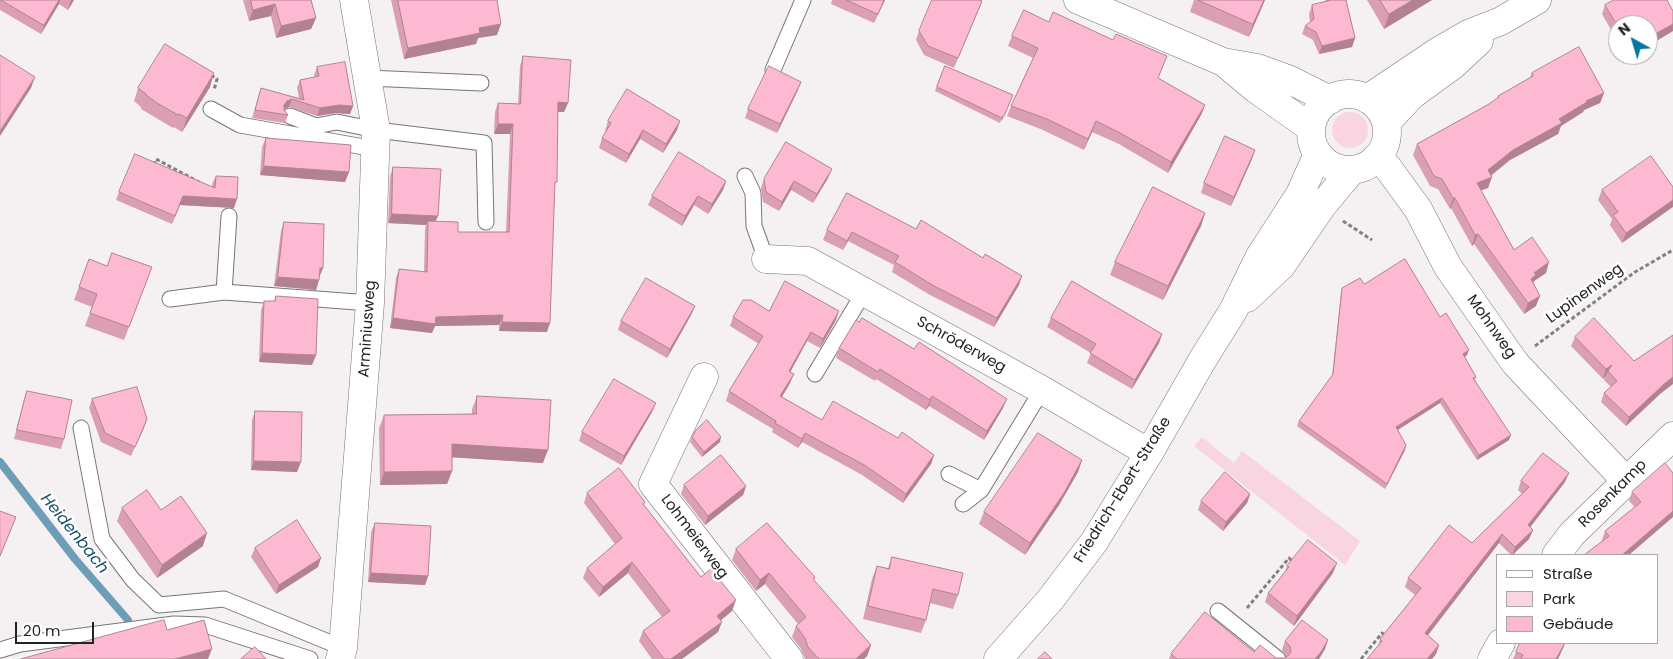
<!DOCTYPE html>
<meta charset="utf-8">
<style>
body{margin:0}
#map{position:relative;width:1673px;height:659px;overflow:hidden;background:#f5f1f2;font-family:Poppins,sans-serif}
canvas{display:block}
.legend{position:absolute;left:1496px;top:554px;width:162px;height:90px;box-sizing:border-box;background:#fff;border:1px solid #a7a7a7;margin:0;padding:6px 9px;list-style:none;font-size:15px;color:#242223}
.legend li{display:flex;align-items:center;gap:10px;height:25px}
.legend b{width:25px;border:1px solid #a7a7a7}
.north{position:absolute;left:1608px;top:15px;width:50px;height:50px;box-sizing:border-box;background:#fff;border:1px solid #a7a7a7;border-radius:50%;rotate:321deg;font-size:14px;font-weight:700;line-height:20px;text-align:center;color:#242223}
.north::after{content:'';display:block;margin:auto;width:18px;height:22px;background:#0377a1;clip-path:polygon(50% 0,100% 100%,50% 72%,0 100%)}
.scale{position:absolute;left:15px;top:622px;width:79px;height:22px;box-sizing:border-box;border:2px solid #242223;border-top:0;padding-left:6px;font-size:15px;line-height:18px;white-space:nowrap;color:#242223;-webkit-text-stroke:4px #fff;paint-order:stroke}
</style>
<div id="map">
<canvas width="1673" height="659"></canvas>
<ul class="legend">
<li><b style="height:6px;background:#fff"></b>Straße</li>
<li><b style="height:14px;background:#f9d4e1"></b>Park</li>
<li><b style="height:14px;background:#feb9d2"></b>Gebäude</li>
</ul>
<div class="north">N</div>
<div class="scale">20 m</div>
</div>
<script>
const c = document.querySelector('canvas').getContext('2d');
c.lineJoin = 'round';
function fillPath(path, color) { c.fillStyle = color; c.fill(path, 'evenodd'); }
function strokePath(path, color, width, dash) { c.strokeStyle = color; c.lineWidth = width; c.lineCap = dash ? 'butt' : 'round'; c.setLineDash(dash || []); c.stroke(path); }
function drawText(font, color, halo, rows, align = 'center') {
  c.font = font + ' Poppins,sans-serif'; c.lineWidth = 5; c.setLineDash([]); c.textBaseline = 'middle'; c.strokeStyle = halo; c.fillStyle = color; for (const [text, x, y, turn = 0] of rows) {
    c.save(); c.translate(x, y); c.rotate((+turn || 0) * Math.PI / 180); c.textAlign = isNaN(turn) ? turn : align; if (halo) c.strokeText(text, 0, 0); c.fillText(text, 0, 0); c.restore();
  }
}
fillPath(new Path2D(`
 M1332 130a18 18 0 1 1 36 0a18 18 0 1 1-36 0Z
 M 1202,437 L 1234,463 L 1242,451 L 1360,541 L 1345,565 L 1194,446 Z`), '#f9d4e1');
strokePath(new Path2D(`
 M 0,462 L 75,559 L 128,620`), '#6e9eb7', 8);
const lane = new Path2D(`
 M 773,70 L 803,0
 M 368,78 L 481,83
 M 211,109 L 240,125 L 364,147 L 375,147
 M 290,116 L 316,126 L 337,122 L 376,130 L 484,143 L 486,222
 M 745,176 L 753,193 L 754,226 L 766,259
 M 224,292 L 229,216
 M 170,299 L 224,292 L 370,303
 M 815,374 L 864,292
 M 81,428 L 102,539 L 133,580 L 159,605 L 224,599 L 343,648
 M 949,474 L 981,490
 M 963,504 L 981,490 L 1042,390
 M 1218,611 L 1278,659
 M 0,650 L 20,644 L 174,624 L 205,625 L 310,659`);
const street = new Path2D(`
 M 1377,157 L 1388,168 L 1418,209 L 1448,267 L 1515,363 L 1626,481
 M 766,259 L 808,261 L 1042,390 L 1149,453
 M 704,377 L 653,484 L 789,659
 M 1556,555 L 1572,534 L 1673,436
 M 340,659 L 343,648 L 370,303 L 376,130 L 354,0
 M 1492,659 L 1501,643`);
const secondary = new Path2D(`
 M 1078,0 L 1223,62 L 1257,68 L 1290,80 L 1330,100
 M 1226,64 L 1256,89 L 1311,128
 M1311 132a38 38 0 1 1 76 0a38 38 0 1 1-76 0Z
 M 1367,99 L 1437,52 L 1468,34 L 1501,21 L 1537,0
 M 1386,123 L 1412,95 L 1452,66 L 1479,41
 M 1247,298 L 1281,266 L 1322,206 L 1352,170
 M 998,659 L 1050,600 L 1094,542 L 1149,453 L 1203,359 L 1233,311 L 1260,256 L 1300,194 L 1318,154`);
strokePath(lane, '#797576', 17);
strokePath(street, '#797576', 29);
strokePath(secondary, '#797576', 29);
strokePath(new Path2D(`
 M 211,75 L 217,79 L 214,90
 M 154,165 L 156,159 L 199,182 L 200,185
 M 1343,221 L 1372,240
 M 1535,346 L 1635,272 L 1673,250
 M 1247,608 L 1289,558 L 1293,562
 M 1361,659 L 1382,633 L 1386,636`), '#828081', 3, [4, 2.5]);
strokePath(lane, '#fff', 15);
strokePath(street, '#fff', 28);
strokePath(secondary, '#fff', 28);
fillPath(new Path2D(`
 M 0,0 L 74,0 L 68,10 L 59,4 L 41,34 L 0,10 Z
 M 243,0 L 311,0 L 316,18 L 311,29 L 276,38 L 271,16 L 249,21 Z
 M 391,0 L 497,0 L 497,35 L 478,38 L 476,44 L 404,59 Z
 M 832,0 L 885,0 L 874,23 L 831,4 Z
 M 1194,0 L 1265,0 L 1249,37 L 1190,12 Z
 M 1325,0 L 1346,0 L 1355,38 L 1352,47 L 1319,54 L 1313,40 L 1302,34 L 1305,26 L 1310,22 L 1309,14 L 1312,5 L 1326,2 Z
 M 1367,0 L 1432,0 L 1384,29 Z
 M 982,2 L 954,68 L 924,55 L 916,40 L 919,31 Z
 M 1605,5 L 1673,11 L 1673,31 L 1648,46 L 1648,25 L 1618,25 L 1618,42 L 1602,14 Z
 M 1049,22 L 1167,56 L 1158,78 L 1205,105 L 1201,115 L 1168,173 L 1119,144 L 1092,132 L 1084,150 L 1043,130 L 1007,116 L 1011,106 L 1033,58 L 1008,46 L 1012,36 Z
 M 523,56 L 568,103 L 564,112 L 558,112 L 547,332 L 499,331 L 499,325 L 435,326 L 432,333 L 390,328 L 396,278 L 399,269 L 424,272 L 425,230 L 426,225 L 388,223 L 390,176 L 393,167 L 436,221 L 458,232 L 506,232 L 510,134 L 494,134 L 495,112 L 498,103 L 518,104 L 520,66 Z
 M 945,66 L 1013,95 L 1002,121 L 1001,120 L 1000,123 L 935,91 Z
 M 317,67 L 353,106 L 350,114 L 336,113 L 317,116 L 289,107 L 284,109 L 288,115 L 285,123 L 252,118 L 261,88 L 299,98 L 297,88 L 300,80 L 315,77 L 314,75 Z
 M 1532,73 L 1604,93 L 1600,103 L 1584,110 L 1583,112 L 1561,126 L 1558,134 L 1510,160 L 1491,176 L 1488,188 L 1481,190 L 1514,250 L 1546,273 L 1534,281 L 1533,283 L 1536,306 L 1524,314 L 1474,244 L 1472,246 L 1451,208 L 1450,209 L 1438,189 L 1430,186 L 1413,155 L 1417,144 L 1489,104 L 1497,99 L 1498,96 L 1530,78 Z
 M 801,82 L 797,92 L 777,133 L 745,118 L 748,109 Z
 M 210,87 L 182,132 L 174,127 L 173,128 L 141,109 L 141,107 L 134,101 L 138,88 Z
 M 608,121 L 677,130 L 663,153 L 640,139 L 626,163 L 599,148 L 602,138 L 606,131 L 605,131 Z
 M 266,138 L 349,172 L 345,182 L 260,175 L 262,147 Z
 M 1252,159 L 1231,206 L 1201,193 L 1204,183 Z
 M 216,176 L 234,208 L 180,205 L 172,224 L 116,200 L 119,192 L 212,187 L 212,184 Z
 M 828,178 L 813,203 L 791,190 L 779,211 L 763,202 L 761,188 L 764,179 Z
 M 726,181 L 723,190 L 708,214 L 694,205 L 682,226 L 648,205 L 652,196 Z
 M 1673,187 L 1622,243 L 1610,225 L 1612,219 L 1598,200 L 1602,190 Z
 M 847,193 L 1019,285 L 994,327 L 930,295 L 892,272 L 894,265 L 848,241 L 843,250 L 823,240 L 827,230 Z
 M 1205,213 L 1201,226 L 1163,300 L 1110,275 L 1115,262 Z
 M 284,222 L 319,278 L 316,290 L 274,286 L 281,231 Z
 M 89,259 L 107,266 L 152,267 L 124,340 L 85,326 L 92,307 L 74,300 Z
 M 1364,284 L 1440,317 L 1467,355 L 1465,357 L 1476,377 L 1475,380 L 1509,440 L 1477,460 L 1440,403 L 1398,430 L 1405,450 L 1385,489 L 1297,426 L 1299,421 L 1332,376 L 1341,293 L 1342,288 Z
 M 276,296 L 316,355 L 312,365 L 259,362 L 261,310 L 264,301 L 274,301 Z
 M 695,306 L 691,315 L 667,358 L 618,330 L 621,321 Z
 M 769,311 L 836,320 L 820,348 L 807,341 L 790,372 L 790,383 L 782,397 L 822,420 L 898,438 L 934,455 L 931,464 L 903,503 L 862,475 L 802,442 L 798,448 L 772,432 L 773,429 L 726,401 L 729,391 L 759,344 L 730,326 L 733,317 Z
 M 1051,318 L 1162,334 L 1159,343 L 1132,389 L 1087,363 L 1091,353 L 1047,327 Z
 M 1575,337 L 1660,394 L 1626,426 L 1601,402 L 1604,393 L 1611,387 L 1604,380 L 1605,377 L 1603,379 L 1571,346 Z
 M 839,348 L 1003,408 L 984,440 L 929,406 L 926,410 L 876,379 L 875,381 L 836,358 Z
 M 27,391 L 64,439 L 61,449 L 14,439 L 24,400 Z
 M 477,396 L 543,463 L 452,457 L 452,471 L 447,484 L 380,485 L 379,428 L 384,415 L 472,414 L 472,409 Z
 M 92,399 L 147,419 L 131,456 L 101,442 L 89,408 Z
 M 255,411 L 297,472 L 251,470 L 252,420 Z
 M 652,412 L 621,465 L 579,441 L 582,432 Z
 M 692,437 L 720,442 L 702,457 L 690,442 Z
 M 1082,460 L 1078,472 L 1059,505 L 1025,555 L 979,524 L 984,512 Z
 M 1521,481 L 1565,482 L 1530,527 L 1533,530 L 1529,539 L 1513,555 L 1511,555 L 1499,543 L 1427,635 L 1439,645 L 1436,654 L 1432,659 L 1367,659 L 1378,646 L 1380,639 L 1415,595 L 1405,587 L 1408,578 L 1472,543 L 1522,494 L 1518,490 Z
 M 684,485 L 746,486 L 743,495 L 705,525 L 681,494 Z
 M 1632,492 L 1673,517 L 1602,541 L 1602,540 L 1605,531 L 1635,507 L 1629,501 Z
 M 587,493 L 645,502 L 644,505 L 701,577 L 732,611 L 721,620 L 718,632 L 682,659 L 652,659 L 639,641 L 643,631 L 662,617 L 628,573 L 599,597 L 583,578 L 587,568 L 615,544 L 584,503 Z
 M 1250,494 L 1247,503 L 1223,531 L 1198,510 L 1201,501 Z
 M 122,508 L 161,510 L 203,546 L 157,578 L 117,521 Z
 M 375,523 L 428,576 L 425,585 L 368,582 L 371,532 Z
 M 255,548 L 318,567 L 276,594 L 251,557 Z
 M 736,549 L 815,577 L 814,581 L 871,645 L 867,656 L 864,659 L 805,659 L 801,649 L 792,637 L 796,626 L 798,624 L 765,584 L 756,591 L 732,560 Z
 M 892,557 L 958,595 L 953,609 L 930,603 L 926,620 L 921,633 L 863,619 L 872,579 L 877,566 L 888,568 Z
 M 1287,566 L 1333,573 L 1294,626 L 1265,602 L 1268,593 L 1285,572 Z
 M 1285,641 L 1325,649 L 1319,659 L 1169,659 L 1171,654 L 1254,652 L 1276,658 L 1285,658 L 1287,657 L 1286,655 L 1282,650 Z
 M 1564,646 L 1558,659 L 1513,659 L 1516,652 Z`), '#da9fb5');
fillPath(new Path2D(`
 M 59,0 L 60,0 L 59,4 L 41,34 L 44,25 Z
 M 71,0 L 74,0 L 68,10 Z
 M 884,0 L 885,0 L 874,23 L 878,14 Z
 M 1264,0 L 1265,0 L 1249,37 L 1253,24 Z
 M 1413,0 L 1432,0 L 1384,29 L 1389,14 Z
 M 275,4 L 271,16 L 249,21 L 253,10 Z
 M 316,18 L 311,29 L 276,38 L 281,26 Z
 M 501,24 L 497,35 L 478,38 L 476,44 L 404,59 L 408,48 L 479,28 Z
 M 1673,24 L 1673,31 L 1648,46 L 1648,38 Z
 M 1355,38 L 1352,47 L 1319,54 L 1322,46 Z
 M 214,73 L 210,87 L 182,132 L 187,118 Z
 M 35,77 L 31,88 L 0,136 L 0,131 Z
 M 801,82 L 797,92 L 777,133 L 780,124 Z
 M 1604,93 L 1600,103 L 1584,110 L 1583,112 L 1561,126 L 1558,134 L 1510,160 L 1486,179 L 1492,177 L 1488,188 L 1473,193 L 1477,183 L 1488,170 L 1513,150 L 1586,101 Z
 M 292,99 L 289,107 L 284,109 L 284,105 L 287,101 Z
 M 558,102 L 568,103 L 564,112 L 555,112 Z
 M 339,105 L 353,106 L 350,114 L 336,113 L 317,116 L 320,108 Z
 M 1205,105 L 1201,115 L 1168,173 L 1171,162 Z
 M 680,121 L 677,130 L 663,153 L 666,144 Z
 M 1096,121 L 1092,132 L 1084,150 L 1088,139 Z
 M 498,124 L 513,124 L 510,134 L 494,134 Z
 M 643,130 L 640,139 L 626,163 L 629,154 Z
 M 1255,150 L 1252,159 L 1231,206 L 1234,197 Z
 M 264,166 L 349,172 L 345,182 L 260,175 Z
 M 832,169 L 828,178 L 813,203 L 817,194 Z
 M 726,181 L 723,190 L 708,214 L 712,204 Z
 M 794,181 L 791,190 L 779,211 L 782,202 Z
 M 183,196 L 237,199 L 234,208 L 180,205 L 172,224 Z
 M 698,196 L 694,205 L 682,226 L 685,216 Z
 M 1453,198 L 1455,198 L 1451,208 L 1450,209 Z
 M 1673,200 L 1673,207 L 1622,243 L 1626,233 Z
 M 1205,213 L 1201,226 L 1163,300 L 1168,286 Z
 M 392,214 L 438,216 L 434,225 L 428,221 L 426,225 L 388,223 Z
 M 852,232 L 848,241 L 843,250 L 847,241 Z
 M 1478,234 L 1474,244 L 1472,246 L 1475,235 Z
 M 1549,262 L 1546,273 L 1534,281 L 1532,286 L 1531,279 L 1534,273 Z
 M 320,268 L 323,268 L 319,278 Z
 M 1022,276 L 1019,285 L 994,327 L 997,318 Z
 M 278,277 L 319,280 L 316,290 L 274,286 Z
 M 1540,296 L 1536,306 L 1524,314 L 1528,303 Z
 M 695,306 L 691,315 L 667,358 L 670,349 Z
 M 839,311 L 836,320 L 820,348 L 823,339 Z
 M 503,315 L 499,325 L 435,326 L 432,333 L 390,328 L 393,318 Z
 M 502,322 L 550,323 L 547,332 L 499,331 Z
 M 811,332 L 807,341 L 786,380 L 789,371 Z
 M 1162,334 L 1159,343 L 1132,389 L 1135,380 Z
 M 1469,350 L 1467,355 L 1461,359 L 1463,354 Z
 M 262,353 L 316,355 L 312,365 L 259,362 Z
 M 1612,365 L 1608,371 L 1605,377 L 1603,379 L 1606,369 Z
 M 794,374 L 790,383 L 777,405 L 780,396 Z
 M 1673,377 L 1673,384 L 1660,394 L 1626,426 L 1629,417 L 1664,384 Z
 M 932,396 L 929,406 L 926,410 L 930,400 Z
 M 1442,398 L 1440,403 L 1394,432 L 1396,427 Z
 M 1007,399 L 1003,408 L 984,440 L 987,431 Z
 M 656,403 L 652,412 L 621,465 L 624,456 Z
 M 147,419 L 144,428 L 131,456 L 135,447 Z
 M 805,433 L 802,442 L 798,448 L 802,439 Z
 M 1511,435 L 1509,440 L 1477,460 L 1479,455 Z
 M 721,437 L 720,442 L 702,457 L 704,452 Z
 M 452,444 L 548,450 L 543,463 L 447,457 Z
 M 1406,445 L 1405,450 L 1385,489 L 1387,484 Z
 M 934,455 L 931,464 L 903,503 L 906,494 Z
 M 1082,460 L 1078,472 L 1059,505 L 1025,555 L 1030,543 Z
 M 254,461 L 301,462 L 297,472 L 251,470 Z
 M 452,471 L 447,484 L 380,485 L 384,472 Z
 M 1569,473 L 1565,482 L 1525,534 L 1528,525 Z
 M 746,486 L 743,495 L 705,525 L 708,516 Z
 M 1250,494 L 1247,503 L 1223,531 L 1226,522 Z
 M 1673,511 L 1673,517 L 1629,555 L 1622,555 Z
 M 1533,530 L 1529,539 L 1512,555 L 1515,547 Z
 M 207,533 L 203,546 L 157,578 L 162,565 Z
 M 1502,534 L 1499,543 L 1422,643 L 1425,633 Z
 M 321,558 L 318,567 L 276,594 L 279,585 Z
 M 632,562 L 628,573 L 599,597 L 603,587 Z
 M 1337,563 L 1333,573 L 1294,626 L 1297,616 Z
 M 371,573 L 428,576 L 425,585 L 368,582 Z
 M 769,573 L 765,584 L 756,591 L 760,580 Z
 M 736,600 L 732,611 L 714,626 L 717,616 Z
 M 722,622 L 718,632 L 682,659 L 671,659 Z
 M 1328,640 L 1325,649 L 1319,659 L 1315,659 Z
 M 1565,643 L 1564,646 L 1558,659 L 1556,659 Z
 M 871,645 L 867,656 L 864,659 L 856,659 Z
 M 1439,645 L 1436,654 L 1432,659 L 1427,659 Z
 M 212,649 L 208,659 L 175,659 Z`), '#b28293');
const building = new Path2D(`
 M 1,0 L 59,0 L 44,25 Z
 M 251,0 L 311,0 L 316,18 L 281,26 L 275,4 L 253,10 Z
 M 398,0 L 497,0 L 501,24 L 479,28 L 480,33 L 408,48 Z
 M 847,0 L 884,0 L 878,14 Z
 M 932,0 L 979,0 L 982,1 L 958,58 L 928,46 L 919,31 Z
 M 1198,0 L 1264,0 L 1253,24 Z
 M 1332,0 L 1346,0 L 1355,38 L 1322,46 L 1316,32 L 1305,26 L 1314,19 L 1312,5 Z
 M 1380,0 L 1413,0 L 1389,14 Z
 M 1614,0 L 1667,0 L 1673,11 L 1673,24 L 1648,38 L 1648,25 L 1618,25 L 1618,27 L 1605,5 Z
 M 1024,10 L 1049,22 L 1053,12 L 1113,40 L 1116,34 L 1167,56 L 1158,78 L 1205,105 L 1171,162 L 1122,134 L 1096,121 L 1088,139 L 1047,119 L 1011,106 L 1038,48 L 1012,36 Z
 M 165,44 L 214,73 L 187,118 L 179,114 L 178,115 L 157,103 L 146,95 L 146,94 L 138,88 Z
 M 1579,47 L 1604,93 L 1586,101 L 1587,102 L 1559,119 L 1562,123 L 1513,150 L 1488,170 L 1492,177 L 1477,183 L 1514,250 L 1532,237 L 1549,262 L 1534,273 L 1536,275 L 1531,279 L 1540,296 L 1528,303 L 1478,234 L 1475,235 L 1455,198 L 1453,198 L 1442,179 L 1434,176 L 1417,144 L 1489,104 L 1499,97 L 1498,96 L 1533,76 L 1532,73 Z
 M 0,55 L 35,77 L 0,131 Z
 M 523,56 L 571,60 L 568,103 L 558,102 L 557,182 L 555,182 L 550,323 L 502,322 L 503,315 L 436,317 L 435,324 L 393,318 L 399,269 L 427,272 L 428,221 L 458,222 L 458,232 L 509,232 L 513,124 L 498,124 L 498,103 L 520,104 Z
 M 345,62 L 353,106 L 339,105 L 320,108 L 292,99 L 287,101 L 284,105 L 284,110 L 288,115 L 255,110 L 261,88 L 304,100 L 300,80 L 319,76 L 317,67 Z
 M 769,66 L 801,82 L 780,124 L 748,109 Z
 M 945,66 L 1013,95 L 1004,116 L 1003,116 L 1002,118 L 937,87 Z
 M 627,89 L 680,121 L 666,144 L 643,130 L 629,154 L 602,138 L 611,123 L 608,121 Z
 M 1225,136 L 1255,150 L 1234,197 L 1204,183 Z
 M 266,138 L 351,145 L 349,172 L 264,166 Z
 M 786,142 L 832,169 L 817,194 L 794,181 L 782,202 L 766,192 L 764,179 Z
 M 679,152 L 726,181 L 712,204 L 698,196 L 685,216 L 652,196 Z
 M 135,154 L 215,188 L 216,176 L 238,177 L 237,199 L 183,196 L 175,216 L 119,192 Z
 M 1651,156 L 1673,187 L 1673,200 L 1626,233 L 1613,215 L 1618,212 L 1602,190 Z
 M 393,167 L 441,169 L 438,216 L 392,214 Z
 M 1153,187 L 1205,213 L 1168,286 L 1115,262 Z
 M 847,193 L 916,229 L 921,220 L 983,258 L 985,254 L 1022,276 L 997,318 L 934,286 L 895,262 L 899,256 L 852,232 L 847,241 L 827,230 Z
 M 284,222 L 324,224 L 323,268 L 320,268 L 319,280 L 278,277 Z
 M 112,253 L 152,267 L 129,327 L 90,313 L 97,294 L 79,287 L 89,259 L 107,266 Z
 M 1405,259 L 1440,317 L 1446,313 L 1469,350 L 1463,354 L 1476,377 L 1473,378 L 1511,435 L 1479,455 L 1442,398 L 1396,427 L 1406,445 L 1387,484 L 1299,421 L 1333,374 L 1342,288 L 1360,278 L 1364,284 Z
 M 646,278 L 695,306 L 670,349 L 621,321 Z
 M 785,281 L 839,311 L 823,339 L 811,332 L 789,371 L 794,374 L 780,396 L 822,420 L 833,401 L 898,438 L 902,432 L 934,455 L 906,494 L 866,466 L 805,433 L 802,439 L 775,423 L 776,421 L 729,391 L 763,336 L 733,317 L 743,300 L 751,300 L 769,311 Z
 M 1072,281 L 1162,334 L 1135,380 L 1090,353 L 1096,344 L 1051,318 Z
 M 276,296 L 318,299 L 316,355 L 262,353 L 264,301 L 275,301 Z
 M 862,318 L 914,349 L 919,342 L 1007,399 L 987,431 L 932,396 L 930,400 L 880,369 L 878,372 L 839,348 L 856,320 L 859,322 Z
 M 1594,318 L 1634,361 L 1673,335 L 1673,377 L 1664,384 L 1629,417 L 1604,393 L 1617,381 L 1608,371 L 1612,365 L 1606,369 L 1575,337 Z
 M 614,379 L 656,403 L 624,456 L 582,432 Z
 M 137,387 L 147,419 L 135,447 L 105,433 L 92,399 Z
 M 27,391 L 72,400 L 64,439 L 17,430 Z
 M 477,396 L 551,400 L 548,450 L 452,444 L 452,471 L 384,472 L 384,415 L 476,414 Z
 M 255,411 L 302,412 L 301,462 L 254,461 Z
 M 707,420 L 721,437 L 704,452 L 692,437 L 696,430 Z
 M 1038,433 L 1082,460 L 1064,493 L 1030,543 L 984,512 Z
 M 1543,453 L 1569,473 L 1528,525 L 1533,530 L 1515,547 L 1502,534 L 1425,633 L 1439,645 L 1427,659 L 1367,659 L 1382,641 L 1380,639 L 1421,588 L 1408,578 L 1449,525 L 1472,543 L 1529,487 L 1521,481 Z
 M 721,455 L 746,486 L 708,516 L 684,485 Z
 M 1665,463 L 1673,473 L 1673,511 L 1622,555 L 1584,555 L 1609,536 L 1605,531 L 1641,502 L 1632,492 Z
 M 619,468 L 645,502 L 643,504 L 701,577 L 711,569 L 736,600 L 717,616 L 722,622 L 671,659 L 664,659 L 643,631 L 670,611 L 632,562 L 603,587 L 587,568 L 622,538 L 587,493 Z
 M 1225,472 L 1250,494 L 1226,522 L 1201,501 Z
 M 147,490 L 161,510 L 181,496 L 207,533 L 162,565 L 122,508 Z
 M 0,511 L 16,517 L 0,556 Z
 M 297,520 L 321,558 L 279,585 L 255,548 Z
 M 375,523 L 431,526 L 428,576 L 371,573 Z
 M 767,523 L 815,577 L 813,579 L 871,645 L 856,659 L 819,659 L 808,647 L 805,638 L 796,626 L 806,617 L 769,573 L 760,580 L 736,549 Z
 M 1308,540 L 1337,563 L 1297,616 L 1268,593 L 1289,567 L 1287,566 Z
 M 892,557 L 963,573 L 958,595 L 933,589 L 926,620 L 868,606 L 877,566 L 889,569 Z
 M 1205,612 L 1254,652 L 1260,645 L 1276,658 L 1285,658 L 1289,655 L 1291,651 L 1290,646 L 1285,641 L 1302,620 L 1328,640 L 1321,652 L 1315,659 L 1177,659 L 1171,654 Z
 M 164,620 L 167,630 L 204,620 L 212,649 L 175,659 L 21,659 Z
 M 1520,643 L 1565,643 L 1556,659 L 1521,659 L 1523,655 L 1516,652 Z
 M 255,647 L 266,659 L 241,659 Z
 M 1045,652 L 1052,659 L 1038,659 Z`);
fillPath(building, '#feb9d2');
strokePath(building, '#b28293', 1);
drawText('15px', '#242223', '#fff', [
 ["Lupinenweg",1585,294,-36],
 ["Mohnweg",1491,327,55],
 ["Arminiusweg",368,329,-86],
 ["Schröderweg",961,345,29],
 ["Friedrich-Ebert-Straße",1123,490,-58],
 ["Rosenkamp",1613,494,-45],
 ["Lohmeierweg",694,537,53]
]);
drawText('italic 16px', '#1b526a', '#fff', [
 ["Heidenbach",74,534,51]
]);
</script>
